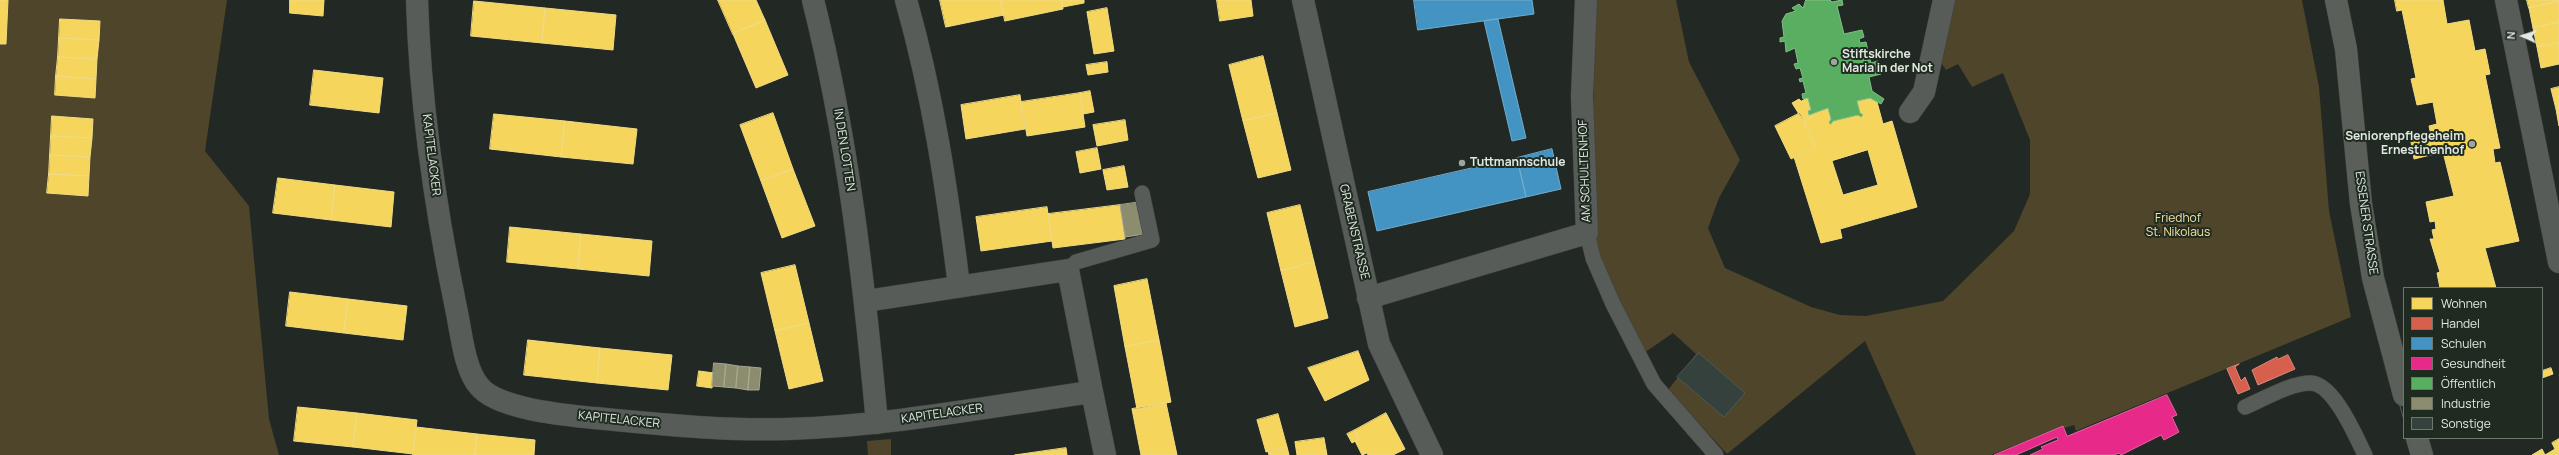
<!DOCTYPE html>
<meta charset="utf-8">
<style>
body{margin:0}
#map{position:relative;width:2559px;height:455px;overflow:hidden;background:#222823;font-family:Manrope,sans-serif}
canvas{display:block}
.legend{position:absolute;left:2403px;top:287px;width:140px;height:152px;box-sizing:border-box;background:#1f2b21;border:1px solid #6d776e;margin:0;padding:5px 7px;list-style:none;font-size:12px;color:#e1e9e2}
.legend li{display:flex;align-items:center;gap:8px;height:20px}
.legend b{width:20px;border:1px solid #6d776e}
.north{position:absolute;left:2503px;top:16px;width:40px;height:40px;-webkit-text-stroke:3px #1f2b21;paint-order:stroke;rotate:273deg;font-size:11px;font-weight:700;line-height:16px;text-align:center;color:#e1e9e2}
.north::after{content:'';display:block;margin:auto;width:14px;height:18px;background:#e1e9e2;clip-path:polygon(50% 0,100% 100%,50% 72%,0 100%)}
</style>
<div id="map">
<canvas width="2559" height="455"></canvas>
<ul class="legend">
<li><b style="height:11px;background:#f6d55c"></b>Wohnen</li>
<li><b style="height:11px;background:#d6604d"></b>Handel</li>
<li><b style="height:11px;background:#4393c3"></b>Schulen</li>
<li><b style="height:11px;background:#e7298a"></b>Gesundheit</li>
<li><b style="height:11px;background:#5aae61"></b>Öffentlich</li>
<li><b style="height:11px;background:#8c8c6e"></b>Industrie</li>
<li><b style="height:11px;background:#35413d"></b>Sonstige</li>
</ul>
<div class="north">N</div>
</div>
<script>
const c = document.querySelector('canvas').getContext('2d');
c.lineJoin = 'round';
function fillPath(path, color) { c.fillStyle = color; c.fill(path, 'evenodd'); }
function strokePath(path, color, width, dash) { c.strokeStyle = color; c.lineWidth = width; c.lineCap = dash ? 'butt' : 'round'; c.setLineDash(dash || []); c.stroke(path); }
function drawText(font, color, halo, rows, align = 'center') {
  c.font = font + ' Manrope,sans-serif'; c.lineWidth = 4; c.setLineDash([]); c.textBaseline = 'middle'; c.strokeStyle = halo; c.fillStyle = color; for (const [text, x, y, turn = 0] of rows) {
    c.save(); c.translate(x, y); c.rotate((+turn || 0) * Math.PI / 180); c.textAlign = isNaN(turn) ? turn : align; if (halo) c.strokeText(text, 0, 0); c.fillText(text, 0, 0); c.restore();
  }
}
fillPath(new Path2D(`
 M 0,0 L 227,0 L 205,151 L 249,206 L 269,419 L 279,455 L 0,455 Z
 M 1595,0 L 1676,0 L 1689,62 L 1740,160 L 1719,198 L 1708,228 L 1725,268 L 1811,307 L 1840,315 L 1866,316 L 1943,301 L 2014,231 L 2030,194 L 2030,140 L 2003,73 L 1972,87 L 1958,64 L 1946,70 L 1937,57 L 1950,0 L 2302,0 L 2319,87 L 2329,211 L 2351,317 L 2076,431 L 2074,425 L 2065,428 L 2063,426 L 1991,455 L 1916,455 L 1865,341 L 1727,454 L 1668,390 L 1696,354 L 1673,333 L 1644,353 L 1618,303 L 1592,241 Z
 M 891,439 L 891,455 L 868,455 L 867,441 Z`), '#4e452a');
const homes = new Path2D(`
 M 0,0 L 8,0 L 6,44 L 0,44 Z
 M 290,0 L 324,0 L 323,16 L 290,13 Z
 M 718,0 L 756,0 L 765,20 L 733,34 Z
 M 940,0 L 1001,0 L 1004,15 L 946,27 Z
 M 1001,0 L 1062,0 L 1063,9 L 1005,21 Z
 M 1062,0 L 1084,0 L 1084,3 L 1063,7 Z
 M 1217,0 L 1251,0 L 1253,16 L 1220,21 Z
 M 2395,0 L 2443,0 L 2447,24 L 2469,20 L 2475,51 L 2485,49 L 2490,74 L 2485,75 L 2500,148 L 2493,149 L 2495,163 L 2500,162 L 2519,241 L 2485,248 L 2496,288 L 2440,288 L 2437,273 L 2440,272 L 2430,239 L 2434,239 L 2432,230 L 2436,229 L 2435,221 L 2430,222 L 2426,202 L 2454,196 L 2443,152 L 2447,151 L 2445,138 L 2432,140 L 2429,126 L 2437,124 L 2433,102 L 2417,105 L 2411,79 L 2416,78 L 2402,10 L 2397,11 Z
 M 2527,0 L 2559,0 L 2559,1 L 2529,8 Z
 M 474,1 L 545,8 L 542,43 L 471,36 Z
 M 2559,1 L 2559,22 L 2533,28 L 2529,8 Z
 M 545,8 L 616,15 L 613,50 L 542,43 Z
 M 1107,8 L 1114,51 L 1094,54 L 1087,12 Z
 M 60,19 L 100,21 L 99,40 L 59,38 Z
 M 765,20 L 788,75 L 756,88 L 733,34 Z
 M 2559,22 L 2559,43 L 2537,47 L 2533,28 Z
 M 59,38 L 99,40 L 97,59 L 58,57 Z
 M 2559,43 L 2559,64 L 2541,68 L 2537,47 Z
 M 1263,56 L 1277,113 L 1243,121 L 1229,65 Z
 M 58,57 L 97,59 L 96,79 L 56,76 Z
 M 1107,62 L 1108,72 L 1088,75 L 1086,65 Z
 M 314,70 L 383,78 L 379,113 L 310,105 Z
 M 56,76 L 96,79 L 95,98 L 55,95 Z
 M 2559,87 L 2559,108 L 2556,109 L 2551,89 Z
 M 1090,91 L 1094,112 L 1083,114 L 1080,93 Z
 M 1080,93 L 1085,127 L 1027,136 L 1021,102 Z
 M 1020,95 L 1025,129 L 966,139 L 961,105 Z
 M 1808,98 L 1811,110 L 1808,111 L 1812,117 L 1804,122 L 1792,103 L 1799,99 L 1801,101 Z
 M 1870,98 L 1877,102 L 1883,124 L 1892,121 L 1917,207 L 1840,229 L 1842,238 L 1821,243 L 1794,157 L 1816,147 L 1804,122 L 1812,117 L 1811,113 L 1828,108 L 1831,119 L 1829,123 L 1831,124 L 1833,121 L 1858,115 L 1861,117 L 1863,115 L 1860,113 L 1857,101 ZM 1868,150 L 1878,185 L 1843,195 L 1832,161 Z
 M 2559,108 L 2559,126 L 2556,109 Z
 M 773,113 L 793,169 L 761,181 L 740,125 Z
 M 1277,113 L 1291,170 L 1258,178 L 1243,121 Z
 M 1800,113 L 1816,147 L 1791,159 L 1775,126 Z
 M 494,114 L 565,121 L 561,157 L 490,149 Z
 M 52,116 L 93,119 L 92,138 L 51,136 Z
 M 1125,120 L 1128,140 L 1097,146 L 1093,125 Z
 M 565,121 L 637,129 L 633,164 L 561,157 Z
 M 51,136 L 92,138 L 90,157 L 50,155 Z
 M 2432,138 L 2432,140 L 2445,138 L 2447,151 L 2414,159 L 2411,142 Z
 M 1097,148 L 1101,169 L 1080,173 L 1076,152 Z
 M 50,155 L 90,157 L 89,176 L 49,174 Z
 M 1124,166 L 1128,187 L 1107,190 L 1103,170 Z
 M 793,169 L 815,226 L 782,238 L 761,181 Z
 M 49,174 L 89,176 L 88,196 L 47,193 Z
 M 278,178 L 335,185 L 331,220 L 273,213 Z
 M 335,185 L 394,192 L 391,227 L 331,220 Z
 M 1120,205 L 1125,239 L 1053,248 L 1048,214 Z
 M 1300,205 L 1314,262 L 1281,271 L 1267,213 Z
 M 1047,207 L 1052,241 L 981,251 L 976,217 Z
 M 510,227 L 581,234 L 578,269 L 507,262 Z
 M 581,234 L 652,241 L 649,276 L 578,269 Z
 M 1314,262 L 1328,318 L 1295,327 L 1281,271 Z
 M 795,265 L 809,323 L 775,331 L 761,273 Z
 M 1147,279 L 1159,340 L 1125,347 L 1114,286 Z
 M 290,292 L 348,299 L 344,333 L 286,326 Z
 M 348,299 L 407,306 L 403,340 L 344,333 Z
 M 809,323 L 823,381 L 789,389 L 775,331 Z
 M 528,340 L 600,348 L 597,383 L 524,375 Z
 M 1159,340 L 1171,402 L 1137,409 L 1125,347 Z
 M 600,348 L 672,355 L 668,390 L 597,383 Z
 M 1358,351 L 1369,380 L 1325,401 L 1308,368 Z
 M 2551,368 L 2553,374 L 2542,378 L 2542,371 Z
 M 699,371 L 714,373 L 712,388 L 697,386 Z
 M 1166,403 L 1177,455 L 1141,455 L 1132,409 Z
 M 298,407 L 357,413 L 353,447 L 294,441 Z
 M 357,413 L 417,420 L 413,454 L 353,447 Z
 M 1386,413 L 1405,449 L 1393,455 L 1368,455 L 1367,453 L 1362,455 L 1355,441 L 1359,439 L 1355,430 Z
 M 1278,414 L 1287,447 L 1266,452 L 1257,420 Z
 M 416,427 L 477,434 L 475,455 L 413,455 Z
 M 1355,430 L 1359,439 L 1352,443 L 1347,434 Z
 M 477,434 L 535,440 L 534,455 L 475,455 Z
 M 1324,438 L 1327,455 L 1297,455 L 1295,442 Z
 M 2559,439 L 2559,455 L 2532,455 L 2542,449 L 2545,455 L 2555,449 L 2552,443 Z
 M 1287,447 L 1289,455 L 1269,455 L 1268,451 Z
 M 1066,448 L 1067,455 L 1015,455 Z`);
fillPath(homes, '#f6d55c');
strokePath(homes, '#f0db84', 1);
const shops = new Path2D(`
 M 2288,355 L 2295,369 L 2258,385 L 2252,370 L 2277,357 L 2278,359 Z
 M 2239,364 L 2235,367 L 2241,381 L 2245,377 L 2250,389 L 2238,394 L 2227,369 Z`);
fillPath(shops, '#d6604d');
strokePath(shops, '#d9897a', 1);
const schools = new Path2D(`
 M 1414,0 L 1532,0 L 1534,14 L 1418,30 Z
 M 1498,19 L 1526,138 L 1512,141 L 1484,21 Z
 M 1552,149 L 1561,189 L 1526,197 L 1517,158 Z
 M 1517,158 L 1526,197 L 1377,231 L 1368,192 Z`);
fillPath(schools, '#4393c3');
strokePath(schools, '#72adcc', 1);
const health = new Path2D(`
 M 2167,395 L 2177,415 L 2172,417 L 2179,432 L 2164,440 L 2161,435 L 2121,455 L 2119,453 L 2114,455 L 2030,455 L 2043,449 L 2041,447 L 2058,440 L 2057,437 L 2016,455 L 1994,455 L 2063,426 L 2067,436 Z`);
fillPath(health, '#e7298a');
strokePath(health, '#e563a4', 1);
const public = new Path2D(`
 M 1806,0 L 1830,0 L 1832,2 L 1842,0 L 1843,5 L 1837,6 L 1844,34 L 1862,30 L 1864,37 L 1859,39 L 1860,43 L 1866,42 L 1868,51 L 1862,53 L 1864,61 L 1870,59 L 1871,63 L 1878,61 L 1881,74 L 1869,77 L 1872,91 L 1884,99 L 1881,104 L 1870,98 L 1857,101 L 1860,113 L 1863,115 L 1861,117 L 1858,115 L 1833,121 L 1831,124 L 1829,123 L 1831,119 L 1828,108 L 1809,115 L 1808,111 L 1811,110 L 1808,98 L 1803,99 L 1802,94 L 1806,93 L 1803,81 L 1800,82 L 1799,79 L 1803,78 L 1800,68 L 1796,69 L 1794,64 L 1798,63 L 1795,48 L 1786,52 L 1785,41 L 1780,42 L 1780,38 L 1784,37 L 1782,21 L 1786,14 L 1796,11 L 1792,8 L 1799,4 L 1803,8 Z`);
fillPath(public, '#5aae61');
strokePath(public, '#82c088', 1);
const industry = new Path2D(`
 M 1141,202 L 1145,234 L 1125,237 L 1120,205 Z
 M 714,363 L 726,364 L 724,387 L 712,386 Z
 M 726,364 L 738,366 L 736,388 L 724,387 Z
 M 738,366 L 750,367 L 748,390 L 736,388 Z
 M 750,367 L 761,368 L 759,390 L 748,390 Z`);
fillPath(industry, '#8c8c6e');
strokePath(industry, '#a6a891', 1);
const building = new Path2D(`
 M 1699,353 L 1745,393 L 1724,417 L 1677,377 Z`);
fillPath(building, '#35413d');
strokePath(building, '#515854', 1);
const service = new Path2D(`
 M 1587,233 L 1593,258 L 1613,304 L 1654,384 L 1716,455
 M 1068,270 L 1076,262 L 1152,240 L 1142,193
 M 2245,407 C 2264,399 2290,383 2311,383 C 2334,384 2356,437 2365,455`);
const minor = new Path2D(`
 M 417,0 C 420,104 435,207 456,308 C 461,330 464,369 479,386 C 497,409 565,415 594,418 C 659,424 723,431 788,429 C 890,426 991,406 1092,392 L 1105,455
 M 813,0 C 848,139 864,281 877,423
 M 906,0 C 933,95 947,189 959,286
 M 2506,0 L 2559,262
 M 1910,112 L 1924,92 L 1944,0
 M 1368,298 L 1587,233 L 1582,96 L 1586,0
 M 866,301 L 1068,270 L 1092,392`);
const tertiary = new Path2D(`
 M 1303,0 L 1379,344 L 1432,455`);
const secondary = new Path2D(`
 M 2336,0 L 2346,49 L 2361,204 L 2373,278 L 2404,395
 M 2417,438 L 2422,455`);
strokePath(service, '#3f433f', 16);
strokePath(minor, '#3f433f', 23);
strokePath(tertiary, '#3f433f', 23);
strokePath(secondary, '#3f433f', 23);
strokePath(service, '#575c58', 15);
strokePath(minor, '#575c58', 22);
strokePath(tertiary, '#575c58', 22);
strokePath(secondary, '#5a5f59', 22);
strokePath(new Path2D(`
 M 2329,0 L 2344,89 L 2355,205 L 2386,357 L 2404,420
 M 2344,0 C 2359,66 2358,135 2366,201 C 2372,259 2388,316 2404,372
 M 2409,438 L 2414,455
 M 2422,438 L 2427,455`), '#595e5a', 1);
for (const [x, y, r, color] of [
 [1834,62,4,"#9ea59f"],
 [2472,144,4,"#9ea59f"],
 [1462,163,4,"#9ea59f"]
]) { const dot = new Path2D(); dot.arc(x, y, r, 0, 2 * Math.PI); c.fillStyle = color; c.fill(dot); strokePath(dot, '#1f2b21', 1.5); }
drawText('bold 12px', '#e1e9e2', '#1f2b21', [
 ["Stiftskirche",1842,55],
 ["Maria in der Not",1842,69],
 ["Seniorenpflegeheim",2464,137,"right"],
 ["Ernestinenhof",2464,151,"right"],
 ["Tuttmannschule",1470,163]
], 'left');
drawText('12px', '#e1e9e2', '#1f2b21', [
 ["IN DEN LOTTEN",844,150,81],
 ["KAPITELACKER",431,155,83],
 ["AM SCHULTENHOF",1585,171,-92],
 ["ESSENER STRASSE",2366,223,82],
 ["GRABENSTRASSE",1354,232,77],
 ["KAPITELACKER",942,414,-8],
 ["KAPITELACKER",619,420,6]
]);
drawText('12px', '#fae1a0', '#1f2b21', [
 ["Friedhof",2178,219],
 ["St. Nikolaus",2178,233]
]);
</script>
